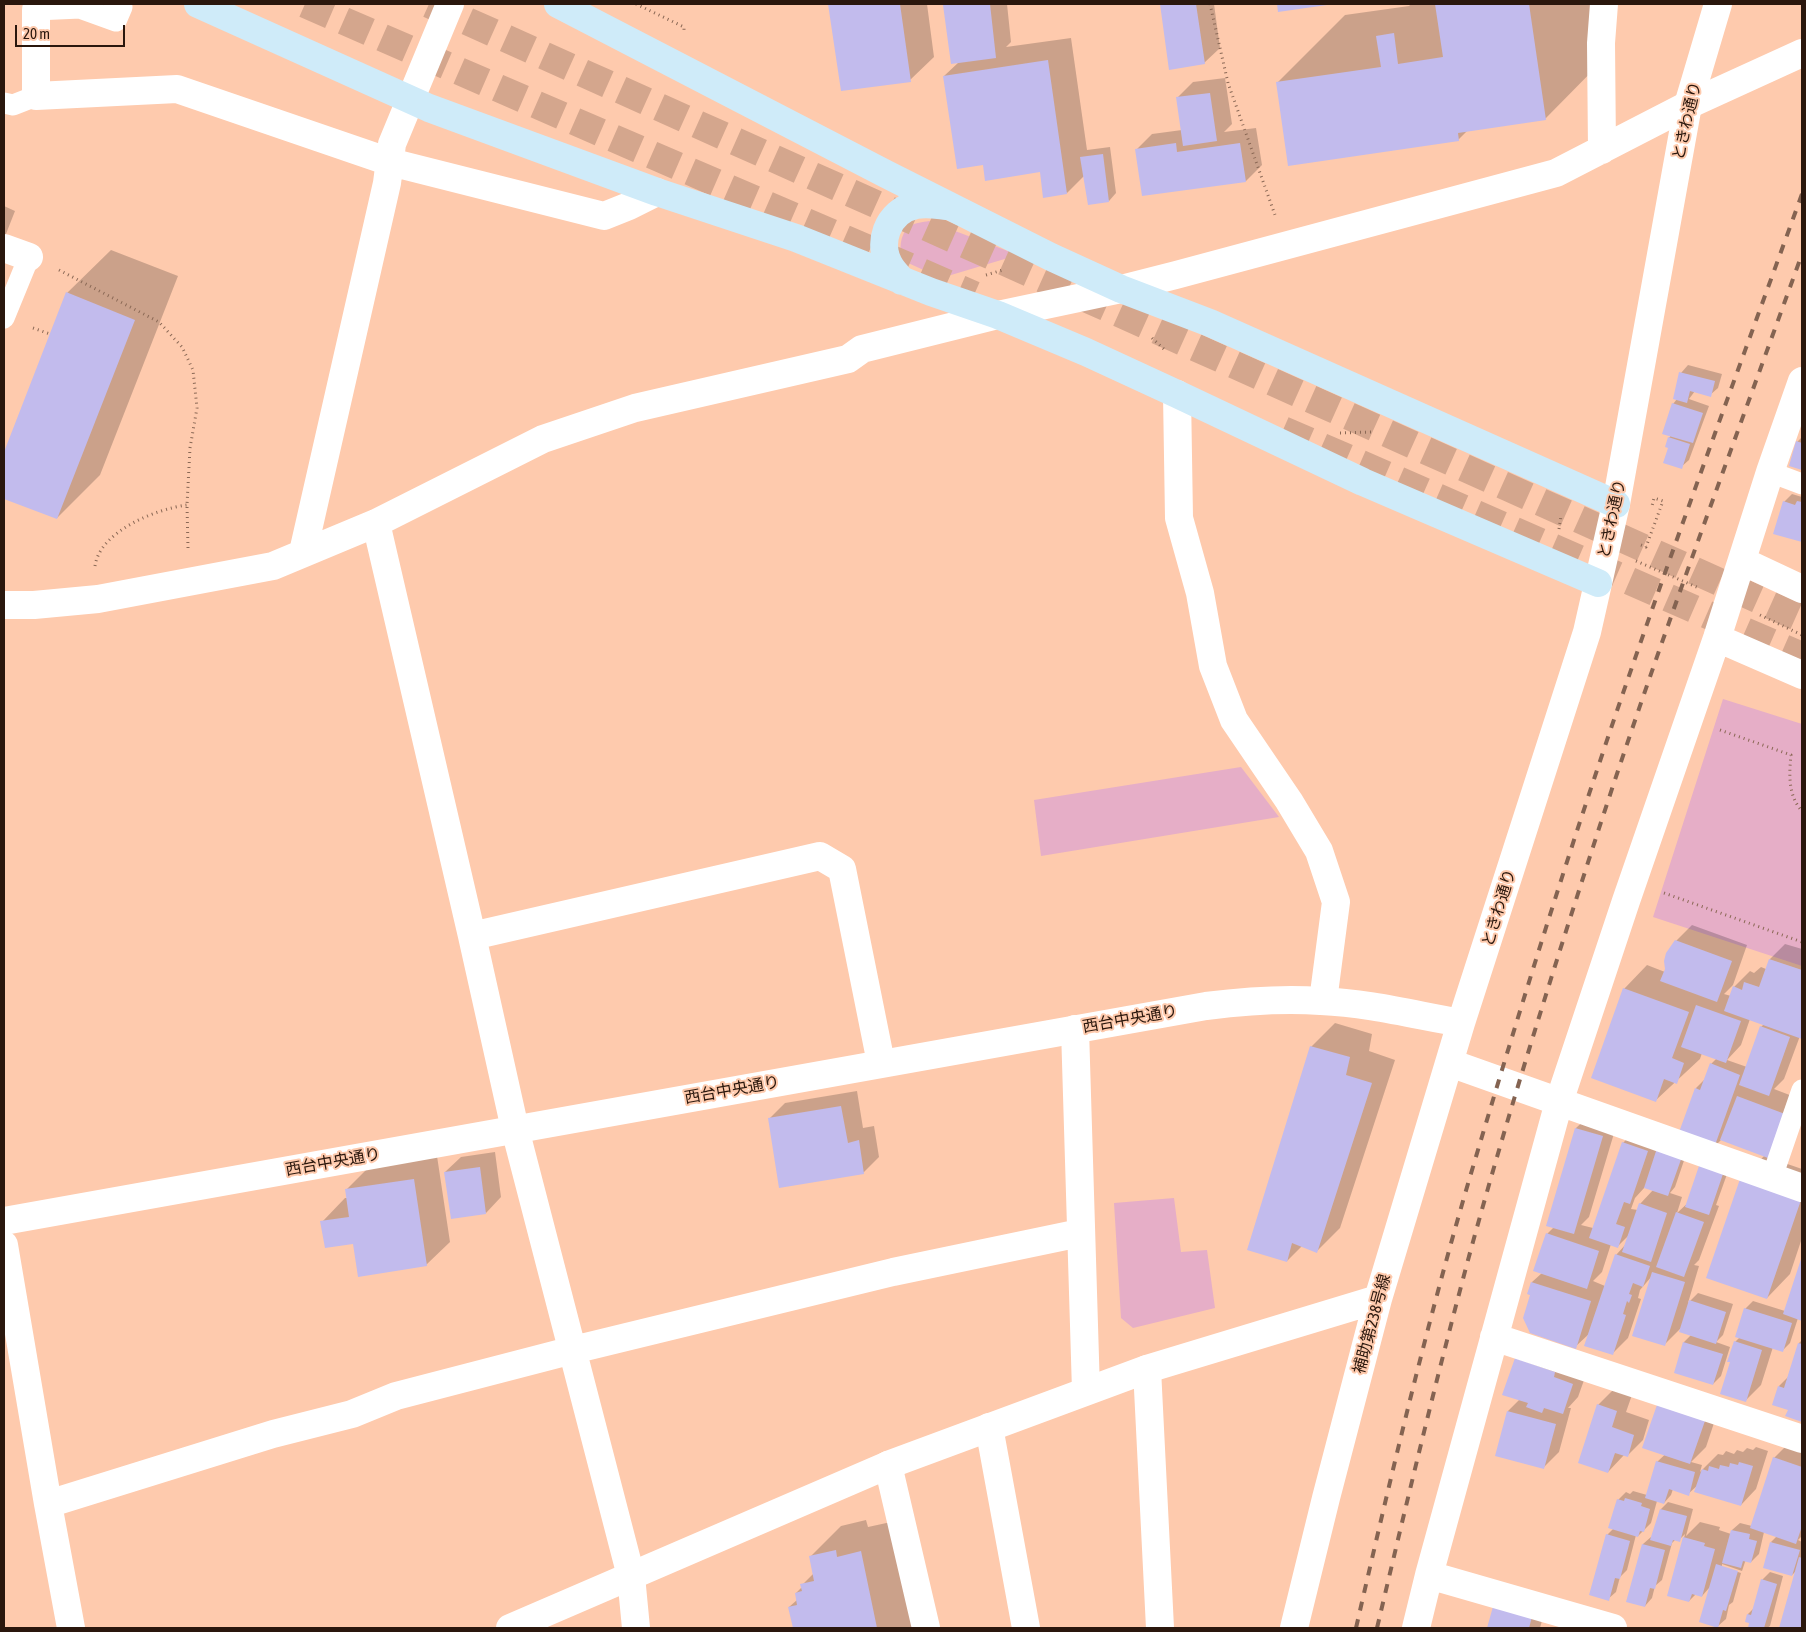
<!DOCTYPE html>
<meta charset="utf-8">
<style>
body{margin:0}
#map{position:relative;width:1806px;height:1632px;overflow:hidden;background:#fecaad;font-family:"Asap Condensed",sans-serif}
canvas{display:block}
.frame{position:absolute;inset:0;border:5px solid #2a170d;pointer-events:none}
.scale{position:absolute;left:15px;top:25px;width:110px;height:22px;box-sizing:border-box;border:2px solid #2a170d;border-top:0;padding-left:6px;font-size:15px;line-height:18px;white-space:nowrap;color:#2a170d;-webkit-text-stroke:4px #fecaad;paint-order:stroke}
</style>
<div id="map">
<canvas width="1806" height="1632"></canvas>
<div class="frame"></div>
<div class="scale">20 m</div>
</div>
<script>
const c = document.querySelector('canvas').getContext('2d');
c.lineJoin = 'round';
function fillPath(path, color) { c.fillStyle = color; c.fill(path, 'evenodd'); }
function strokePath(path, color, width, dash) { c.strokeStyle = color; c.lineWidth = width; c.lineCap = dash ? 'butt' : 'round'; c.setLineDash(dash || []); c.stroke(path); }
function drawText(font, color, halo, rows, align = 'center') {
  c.font = font + ' "Asap Condensed","Noto Sans JP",sans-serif'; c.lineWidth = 4; c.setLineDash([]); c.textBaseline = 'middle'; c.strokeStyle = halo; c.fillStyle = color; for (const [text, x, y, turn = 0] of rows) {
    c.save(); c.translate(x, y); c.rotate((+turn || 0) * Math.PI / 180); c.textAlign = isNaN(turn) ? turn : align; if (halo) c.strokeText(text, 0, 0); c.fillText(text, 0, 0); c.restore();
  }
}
fillPath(new Path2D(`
 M 929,221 L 1018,255 L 941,278 L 906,262 C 897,253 900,233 910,226 C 915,223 923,222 929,221 Z
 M 1723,699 L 1802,724 L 1802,966 L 1653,917 Z
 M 1241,767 L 1279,817 L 1041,856 L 1034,800 Z
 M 1174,1198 L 1181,1252 L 1207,1250 L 1215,1308 L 1133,1328 L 1121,1318 L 1114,1203 Z`), '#e6aec7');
fillPath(new Path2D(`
 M 830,4 L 927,4 L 934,57 L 910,80 L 842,90 Z
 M 946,4 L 1007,4 L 1011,42 L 1006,47 L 1071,38 L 1087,150 L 1110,147 L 1116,193 L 1109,201 L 1084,176 L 1067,193 L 1041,171 L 984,164 L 944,76 L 959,62 L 944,5 Z
 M 1161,4 L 1214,4 L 1220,48 L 1204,63 L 1170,68 Z
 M 1411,4 L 1605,4 L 1612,51 L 1545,119 L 1468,130 L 1458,140 L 1277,83 L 1345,15 L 1409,6 Z
 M 1225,78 L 1232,124 L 1224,132 L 1256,128 L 1262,165 L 1246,181 L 1143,195 L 1137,149 L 1152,134 L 1182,130 L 1177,98 L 1193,82 Z
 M 4,206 L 15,211 L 4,239 Z
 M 111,250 L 178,276 L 100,475 L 57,518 L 4,497 L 4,456 L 67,293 Z
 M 1688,365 L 1722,374 L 1718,388 L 1710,395 L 1695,391 L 1689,399 L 1709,406 L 1689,460 L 1681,467 L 1669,447 L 1669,438 L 1671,435 L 1673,404 L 1677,399 L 1681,373 Z
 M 1802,437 L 1802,469 L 1790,465 L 1797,442 Z
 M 1792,494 L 1802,497 L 1802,541 L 1775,533 L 1784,502 Z
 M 1692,925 L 1747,945 L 1733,985 L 1724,994 L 1731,996 L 1734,987 L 1750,971 L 1754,973 L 1761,967 L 1766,969 L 1770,959 L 1785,944 L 1802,949 L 1802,1037 L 1800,1036 L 1784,1079 L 1774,1089 L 1800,1099 L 1767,1157 L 1802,1169 L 1802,1238 L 1790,1274 L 1767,1298 L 1741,1180 L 1765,1155 L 1722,1139 L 1714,1147 L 1696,1088 L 1706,1078 L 1711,1064 L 1717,1058 L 1702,1053 L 1700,1059 L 1656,1100 L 1624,989 L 1647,965 L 1665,972 L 1676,941 ZM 1750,1019 L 1764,1024 L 1761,1027 L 1747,1067 L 1727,1060 L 1741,1045 Z
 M 1335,1023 L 1372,1034 L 1369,1051 L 1395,1060 L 1340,1228 L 1317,1251 L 1302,1246 L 1287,1261 L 1311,1047 Z
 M 857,1091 L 863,1128 L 874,1126 L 879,1157 L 863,1173 L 769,1119 L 785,1103 Z
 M 1592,1113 L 1618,1120 L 1589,1217 L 1581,1225 L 1593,1228 L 1623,1143 L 1638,1127 L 1690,1143 L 1675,1187 L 1670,1193 L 1682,1197 L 1677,1213 L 1731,1163 L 1716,1205 L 1719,1206 L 1699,1260 L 1694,1265 L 1699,1266 L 1688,1303 L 1698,1293 L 1733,1304 L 1723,1335 L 1716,1342 L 1730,1347 L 1721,1376 L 1713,1384 L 1675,1372 L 1684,1342 L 1691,1335 L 1683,1326 L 1665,1344 L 1652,1276 L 1640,1290 L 1638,1298 L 1641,1299 L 1628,1338 L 1612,1354 L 1590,1333 L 1575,1347 L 1532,1295 L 1528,1294 L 1532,1282 L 1542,1273 L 1547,1234 L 1554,1227 L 1548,1225 L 1576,1128 ZM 1645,1187 L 1653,1190 L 1640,1204 L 1638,1210 L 1631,1209 L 1635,1198 ZM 1630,1234 L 1626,1244 L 1616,1255 L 1605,1286 L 1593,1281 L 1602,1272 L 1611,1244 L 1618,1246 Z
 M 495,1152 L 501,1197 L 486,1213 L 445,1172 L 461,1157 Z
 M 437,1156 L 450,1242 L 426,1265 L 354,1243 L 322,1222 L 345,1198 L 347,1198 L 346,1190 L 370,1166 Z
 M 1802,1259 L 1802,1319 L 1798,1318 L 1790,1343 L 1783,1350 L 1773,1347 L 1761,1385 L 1746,1400 L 1732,1361 L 1735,1342 L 1740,1337 L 1745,1309 L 1753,1301 L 1785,1311 Z
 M 1802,1340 L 1802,1420 L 1787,1416 L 1789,1409 L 1779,1386 L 1788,1377 L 1799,1343 Z
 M 1516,1358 L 1588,1369 L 1578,1397 L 1568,1408 L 1571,1408 L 1559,1452 L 1543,1468 L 1496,1455 L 1508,1411 L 1520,1399 Z
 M 1614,1389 L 1632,1395 L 1626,1412 L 1649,1420 L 1643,1440 L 1627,1456 L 1624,1455 L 1608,1472 L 1598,1405 Z
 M 1721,1402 L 1706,1447 L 1691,1462 L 1702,1465 L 1700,1472 L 1718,1454 L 1723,1455 L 1726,1451 L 1734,1454 L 1737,1450 L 1743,1452 L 1747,1448 L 1753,1450 L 1756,1447 L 1768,1451 L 1756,1489 L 1741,1505 L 1698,1485 L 1688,1494 L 1673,1489 L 1671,1495 L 1664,1503 L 1657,1501 L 1651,1523 L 1638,1536 L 1636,1535 L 1627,1570 L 1620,1577 L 1616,1592 L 1608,1599 L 1607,1535 L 1614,1528 L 1618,1500 L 1626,1492 L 1630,1494 L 1633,1491 L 1647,1495 L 1657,1462 Z
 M 1790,1442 L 1802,1446 L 1802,1536 L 1798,1540 L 1802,1542 L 1802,1628 L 1781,1628 L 1797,1570 L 1792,1575 L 1771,1542 L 1777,1536 L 1764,1532 L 1759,1554 L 1751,1562 L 1746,1560 L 1745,1562 L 1742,1571 L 1722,1564 L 1722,1567 L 1741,1573 L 1733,1602 L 1729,1605 L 1726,1619 L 1718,1626 L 1710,1587 L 1702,1596 L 1696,1594 L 1689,1601 L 1669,1595 L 1685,1534 L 1679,1540 L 1676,1539 L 1672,1543 L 1662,1580 L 1655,1586 L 1652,1598 L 1645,1606 L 1627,1601 L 1643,1544 L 1651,1537 L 1653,1537 L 1661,1509 L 1668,1502 L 1693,1509 L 1686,1536 L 1700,1522 L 1720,1527 L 1719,1530 L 1731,1534 L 1732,1530 L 1740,1523 L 1752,1526 L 1774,1458 Z
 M 866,1520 L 868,1527 L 891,1522 L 914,1628 L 794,1628 L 789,1607 L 797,1600 L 796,1593 L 802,1587 L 802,1585 L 814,1573 L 810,1557 L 841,1526 Z
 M 1770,1572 L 1783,1576 L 1770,1626 L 1767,1628 L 1749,1628 L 1750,1623 L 1746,1621 L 1748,1614 L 1754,1608 L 1762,1580 Z
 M 1548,1598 L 1540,1628 L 1489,1628 L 1495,1604 Z`), '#0003');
fillPath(new Path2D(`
 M 828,4 L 900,4 L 911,82 L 841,91 Z
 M 952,4 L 990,4 L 996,58 L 951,64 L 943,5 Z
 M 1160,4 L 1196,4 L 1205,64 L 1169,70 Z
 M 1277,4 L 1327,4 L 1327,5 L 1278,12 Z
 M 1435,4 L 1529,4 L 1546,120 L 1458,133 L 1459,141 L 1288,166 L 1276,82 L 1381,67 L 1376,36 L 1394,33 L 1398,64 L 1443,57 Z
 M 1048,60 L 1067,194 L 1043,198 L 1040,172 L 985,181 L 983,165 L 957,169 L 943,76 Z
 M 1210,93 L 1217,141 L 1183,146 L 1176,97 Z
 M 1176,143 L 1177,152 L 1240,143 L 1246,182 L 1142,196 L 1135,149 Z
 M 1103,154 L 1109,202 L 1088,205 L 1080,157 Z
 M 66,292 L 135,320 L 57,519 L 4,499 L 4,452 Z
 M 1679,372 L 1715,381 L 1711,397 L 1690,391 L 1687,403 L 1673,399 Z
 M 1672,403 L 1703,413 L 1693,443 L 1662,434 Z
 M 1668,437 L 1690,444 L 1682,469 L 1663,463 L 1668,448 L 1665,447 Z
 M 1796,441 L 1802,443 L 1802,470 L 1789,466 Z
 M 1783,501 L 1795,505 L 1797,501 L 1802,502 L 1802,542 L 1773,534 Z
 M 1675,940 L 1732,961 L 1717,1002 L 1660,981 L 1665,969 L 1664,961 L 1666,953 Z
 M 1769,959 L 1802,970 L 1802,1039 L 1724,1011 L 1733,986 L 1742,990 L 1744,982 L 1759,987 Z
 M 1623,988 L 1689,1012 L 1672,1058 L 1684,1063 L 1677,1084 L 1664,1079 L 1656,1102 L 1591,1078 Z
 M 1696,1005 L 1741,1021 L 1726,1063 L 1681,1047 Z
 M 1760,1026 L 1790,1037 L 1769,1096 L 1739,1085 Z
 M 1310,1046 L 1350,1057 L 1346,1075 L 1372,1083 L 1317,1253 L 1292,1243 L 1287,1262 L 1247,1250 Z
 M 1710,1063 L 1740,1075 L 1714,1148 L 1678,1135 L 1695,1088 L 1700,1090 Z
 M 1737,1096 L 1785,1114 L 1768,1158 L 1720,1140 Z
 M 841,1106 L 848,1143 L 859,1140 L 864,1174 L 779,1188 L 768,1118 Z
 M 1575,1128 L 1603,1136 L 1574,1234 L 1546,1226 Z
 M 1622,1142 L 1648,1151 L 1630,1204 L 1624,1202 L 1616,1224 L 1625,1227 L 1618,1248 L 1589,1238 Z
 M 1659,1142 L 1684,1151 L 1668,1196 L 1644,1188 Z
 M 1700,1163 L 1724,1171 L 1709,1215 L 1685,1207 Z
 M 480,1167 L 486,1214 L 451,1219 L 444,1172 Z
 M 414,1179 L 427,1266 L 358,1277 L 353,1244 L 325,1248 L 320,1221 L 349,1217 L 345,1189 Z
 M 1740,1179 L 1801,1200 L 1767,1299 L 1706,1278 Z
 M 1639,1203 L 1667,1213 L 1651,1262 L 1622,1252 Z
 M 1676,1212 L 1704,1222 L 1684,1277 L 1656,1267 Z
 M 1546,1233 L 1599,1251 L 1587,1289 L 1533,1271 Z
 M 1615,1254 L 1650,1266 L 1643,1287 L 1633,1283 L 1629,1294 L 1632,1295 L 1629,1303 L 1627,1301 L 1623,1314 L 1626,1315 L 1613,1355 L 1584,1346 Z
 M 1802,1256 L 1802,1321 L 1783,1314 Z
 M 1652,1272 L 1685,1282 L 1665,1346 L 1632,1336 Z
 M 1531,1282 L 1591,1301 L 1576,1349 L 1530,1333 L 1523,1318 L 1530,1295 L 1527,1294 Z
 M 1689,1300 L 1726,1312 L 1716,1344 L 1679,1332 Z
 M 1744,1308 L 1792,1323 L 1783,1352 L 1735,1337 Z
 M 1734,1341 L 1762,1350 L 1746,1402 L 1720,1394 L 1730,1362 L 1727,1362 Z
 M 1683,1342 L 1723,1354 L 1713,1385 L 1674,1373 Z
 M 1798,1343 L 1802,1344 L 1802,1422 L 1785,1416 L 1788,1410 L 1772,1405 L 1778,1386 L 1784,1388 Z
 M 1515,1358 L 1555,1372 L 1554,1377 L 1573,1384 L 1563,1414 L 1544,1408 L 1542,1413 L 1526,1407 L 1528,1403 L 1502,1395 Z
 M 1658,1402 L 1706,1418 L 1690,1464 L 1642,1448 Z
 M 1597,1404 L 1617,1411 L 1612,1427 L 1634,1435 L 1628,1457 L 1615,1453 L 1608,1473 L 1578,1463 Z
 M 1507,1411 L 1556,1424 L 1544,1469 L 1495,1456 Z
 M 1773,1457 L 1802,1467 L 1802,1526 L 1796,1544 L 1750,1528 Z
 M 1656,1461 L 1695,1472 L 1689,1496 L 1669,1489 L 1664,1504 L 1645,1498 Z
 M 1739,1462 L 1753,1466 L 1741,1506 L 1694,1492 L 1702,1469 L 1708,1471 L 1709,1466 L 1719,1469 L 1720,1465 L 1729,1467 L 1730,1463 L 1738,1465 Z
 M 1625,1498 L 1642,1503 L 1641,1506 L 1650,1509 L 1644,1532 L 1640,1531 L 1638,1537 L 1608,1528 L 1617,1499 L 1624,1501 Z
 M 1660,1509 L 1687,1516 L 1680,1542 L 1673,1540 L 1671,1546 L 1650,1540 Z
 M 1731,1530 L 1750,1534 L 1749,1539 L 1757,1541 L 1751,1563 L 1743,1561 L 1741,1568 L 1722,1563 Z
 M 1606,1534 L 1630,1541 L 1620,1579 L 1615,1578 L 1609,1601 L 1589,1595 Z
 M 1683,1537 L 1705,1543 L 1704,1546 L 1715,1549 L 1702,1597 L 1692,1594 L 1689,1602 L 1667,1596 Z
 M 1770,1542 L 1800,1550 L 1792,1576 L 1763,1568 Z
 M 1642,1544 L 1665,1550 L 1655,1589 L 1650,1588 L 1645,1607 L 1626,1602 Z
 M 836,1550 L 837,1557 L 861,1551 L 877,1628 L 793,1628 L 788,1607 L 797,1605 L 795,1593 L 802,1591 L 800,1584 L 814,1581 L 809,1556 Z
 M 1799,1557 L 1802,1558 L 1802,1628 L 1779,1628 Z
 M 1716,1564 L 1738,1571 L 1726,1611 L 1723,1610 L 1718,1628 L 1699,1622 Z
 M 1761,1579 L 1777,1584 L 1764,1628 L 1748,1628 L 1749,1623 L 1745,1622 L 1747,1614 L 1751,1615 Z
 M 1494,1603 L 1533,1613 L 1529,1628 L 1487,1628 Z`), '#c2bbed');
strokePath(new Path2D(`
 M 305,4 L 974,295
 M 429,4 L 1802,619
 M 1283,430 L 1802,656`), '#d4a68d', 28, [28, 14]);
strokePath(new Path2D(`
 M 636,4 L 684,27 L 684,33
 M 1210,4 L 1228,83 L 1275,215
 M 59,270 L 159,322 L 182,347 L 193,370 L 197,408 L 190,448 L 187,505 L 188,548
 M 986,275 L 1003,270
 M 33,328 L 50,334
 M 1152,338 L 1166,351
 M 1340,433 L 1371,432
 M 4,449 L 5,449
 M 1559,529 L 1561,516
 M 1641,545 L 1646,547 L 1663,501 L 1654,498 L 1652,506
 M 1636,561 L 1699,588
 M 95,566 C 100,531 156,509 187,505
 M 1760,615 L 1802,635
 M 1720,730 L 1791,755 C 1789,774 1788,796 1802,811
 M 1664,893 L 1802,942`), '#8a6855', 3, [1, 4]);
strokePath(new Path2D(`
 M 36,10 L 80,8 L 116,21 L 122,7 L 114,4
 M 4,103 L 13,105 L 36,96
 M 4,318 L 29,257
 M 1770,472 L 1802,484
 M 1772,1177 L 1802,1090`), '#fff', 21);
strokePath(new Path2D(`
 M 36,10 L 36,96 L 177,89 L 390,162 L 604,216 L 629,206 L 657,192
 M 1602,150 L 1601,43 L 1604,4
 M 4,248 L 29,257
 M 1177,394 L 1179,518 L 1200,593 L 1213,666 L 1234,720 L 1289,801 L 1319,851 L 1336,902 L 1323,1001
 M 376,523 L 472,936 L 515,1129 L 631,1576 L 636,1628
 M 303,552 L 387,183 L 392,144 L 450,4
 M 1742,561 L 1802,589
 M 4,605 L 34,605 L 98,599 L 273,566 L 376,523 L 543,439 L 635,408 L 848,359 L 862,349 L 998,315 L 1121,289 L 1176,275 L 1556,173 L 1688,105 L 1802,53
 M 1717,638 L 1802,675
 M 472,936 L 820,856 L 842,869 L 881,1063
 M 1075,1029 L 1086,1391
 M 1450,1063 L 1802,1188
 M 4,1245 L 48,1504 L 71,1628
 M 1494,1337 L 1802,1439
 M 1147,1369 L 1160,1628
 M 989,1427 L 1026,1628
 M 888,1465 L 926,1628
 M 48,1504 L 273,1434 L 352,1414 L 396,1396 L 573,1350 L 893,1272 L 1080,1233
 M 1429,1575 L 1613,1628
 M 1416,1628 L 1429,1575 L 1559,1102 L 1626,901 L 1717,638 L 1770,472 L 1802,381`), '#fff', 28);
strokePath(new Path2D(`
 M 4,1221 L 1206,1006 C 1245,1001 1283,998 1321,1001 C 1368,1003 1415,1015 1461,1023
 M 510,1628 L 888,1465 L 1147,1369 L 1378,1299
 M 1294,1628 L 1326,1498 L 1378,1299 L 1461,1023 L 1587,632 L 1616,504 L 1688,105 L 1718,4`), '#fff', 28);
strokePath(new Path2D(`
 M 198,4 L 429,108 L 657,192 L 796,238 L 931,292 L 998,315 L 1086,352 L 1177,394 L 1363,482 L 1598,583
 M 558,4 L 886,174 L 1051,257 L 1121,289 L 1210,323 L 1616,504
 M 902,281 C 899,277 895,273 892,269 C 875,245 887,211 916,205 C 927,203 937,205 947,206`), '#cfebf9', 28);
strokePath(new Path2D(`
 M 1356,1628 C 1392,1471 1429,1314 1475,1160 C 1521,1005 1569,851 1621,699 C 1679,530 1741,362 1802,194
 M 1377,1628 C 1407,1501 1437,1375 1471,1249 C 1508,1114 1550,980 1593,847 C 1657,648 1731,451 1802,254`), '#846351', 4, [9, 9]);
drawText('16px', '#2a170d', '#fecaad', [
 ["ときわ通り",1687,121,-77],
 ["ときわ通り",1612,519,-78],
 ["ときわ通り",1499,908,-73],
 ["西台中央通り",1130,1019,-10],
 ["西台中央通り",732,1090,-10],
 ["西台中央通り",333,1162,-10],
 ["補助第238号線",1372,1324,-75]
]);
</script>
